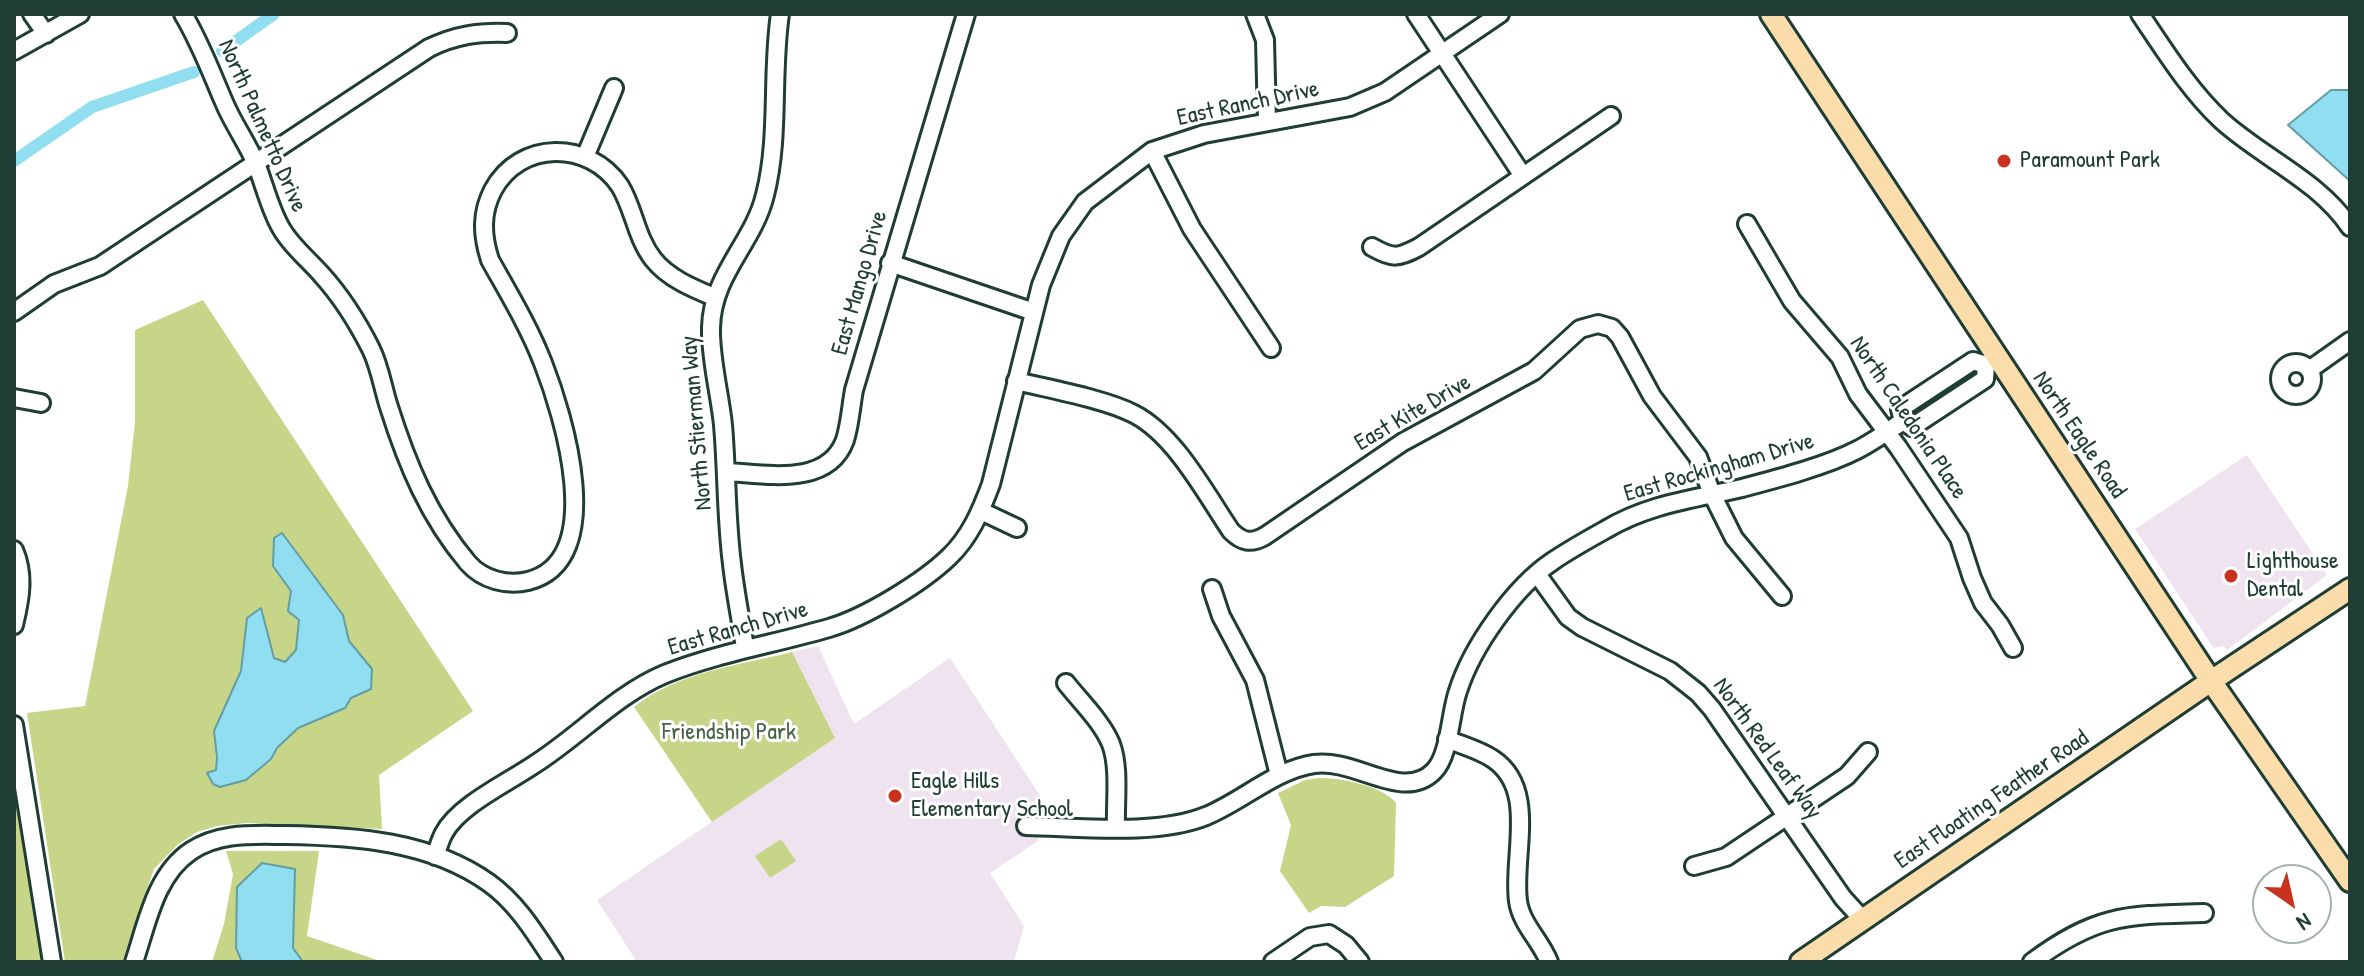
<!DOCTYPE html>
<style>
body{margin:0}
#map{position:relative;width:2364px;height:976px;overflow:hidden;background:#fff;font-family:"Patrick Hand",sans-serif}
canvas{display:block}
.frame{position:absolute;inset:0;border:16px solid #1f3d34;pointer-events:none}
.north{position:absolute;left:2252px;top:864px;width:80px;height:80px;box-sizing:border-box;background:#fff;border:2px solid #a5b1ae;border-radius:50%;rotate:146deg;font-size:22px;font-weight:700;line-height:32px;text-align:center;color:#1f3d34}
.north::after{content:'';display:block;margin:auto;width:28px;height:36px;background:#c8321e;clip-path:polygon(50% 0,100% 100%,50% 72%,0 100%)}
</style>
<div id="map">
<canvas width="2364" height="976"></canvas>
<div class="frame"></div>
<div class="north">N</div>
</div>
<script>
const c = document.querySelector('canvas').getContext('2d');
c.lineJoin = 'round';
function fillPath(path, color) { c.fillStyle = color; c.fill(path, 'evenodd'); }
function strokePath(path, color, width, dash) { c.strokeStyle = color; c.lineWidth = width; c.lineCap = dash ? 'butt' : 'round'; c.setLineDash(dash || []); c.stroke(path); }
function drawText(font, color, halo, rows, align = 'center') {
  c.font = font + ' "Patrick Hand",sans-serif'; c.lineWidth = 6; c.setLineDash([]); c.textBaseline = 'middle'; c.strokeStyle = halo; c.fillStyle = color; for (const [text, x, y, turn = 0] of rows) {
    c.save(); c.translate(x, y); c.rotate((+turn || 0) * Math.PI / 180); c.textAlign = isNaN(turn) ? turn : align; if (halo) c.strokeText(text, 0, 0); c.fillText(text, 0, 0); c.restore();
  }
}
fillPath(new Path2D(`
 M 2247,455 L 2327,575 L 2227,650 L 2223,646 L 2214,648 L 2211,644 L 2135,529 Z
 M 818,646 L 854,724 L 950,658 L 1047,806 L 1038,841 L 990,873 L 1024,926 L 1014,962 L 637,962 L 597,900 L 835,738 L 792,652 Z`), '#efe3ef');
fillPath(new Path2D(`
 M 203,300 L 473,711 L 379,775 L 382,829 L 246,823 L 217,826 L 197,832 L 177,845 L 154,869 L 122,962 L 65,962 L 27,713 L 85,706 L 128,486 L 135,422 L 135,330 Z
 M 792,652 L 835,738 L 712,822 L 634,707 C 678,672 739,665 792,652 Z
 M 14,774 L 41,958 L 41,962 L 14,962 Z
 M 1320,778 C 1341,778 1383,786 1396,803 L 1394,876 L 1345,907 L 1321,906 L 1309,913 L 1280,871 L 1291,825 L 1278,793 L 1305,780 Z
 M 781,839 L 796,861 L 770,878 L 755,856 Z
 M 226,851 L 319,851 L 307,936 L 383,962 L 212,962 L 224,924 L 233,874 Z`), '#c7d588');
const water = new Path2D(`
 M 2331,90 L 2350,90 L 2350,181 L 2288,125 Z
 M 282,533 L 343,615 L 349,641 L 372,669 L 371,689 L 351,698 L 345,708 L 298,728 L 277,748 L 271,759 L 246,780 L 220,787 L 213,784 L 207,773 L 216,770 L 217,757 L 214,731 L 241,671 L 247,618 L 261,608 L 274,658 L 285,662 L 296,650 L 299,620 L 288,611 L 291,591 L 273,566 L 274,538 Z
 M 262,863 L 295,869 L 293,948 L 303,962 L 242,962 L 236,948 L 237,887 Z`);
fillPath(water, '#91def1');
strokePath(water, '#639ea5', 2);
strokePath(new Path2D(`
 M 222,51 L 274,14
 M 14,161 L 92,107 L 194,72`), '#91def1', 12);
const minor = new Path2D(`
 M 32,14 L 46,34
 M 183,14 C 200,42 211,72 224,102 C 233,124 248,144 257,166 C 265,187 270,209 281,228 C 291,246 308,259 321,274 C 341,296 358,323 371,349 C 380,367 383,389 389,407 C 407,464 429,517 468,563 C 483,580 507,586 528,581 C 609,561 563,414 543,363 C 529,327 509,294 490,260 C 482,235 481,213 493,190 C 520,140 589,140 620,186 C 634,209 636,237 653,259 C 668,278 692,288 714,297
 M 1255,14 L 1265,40 L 1267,122
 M 1416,14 L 1523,176
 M 2140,14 C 2165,51 2189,90 2222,121 C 2263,158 2318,180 2350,227
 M 14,51 L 80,14
 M 1152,151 L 1192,229 L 1271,348
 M 585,157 L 614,88
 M 1747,224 L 1792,301 L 1840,357 L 1858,394 L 1898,447 L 1959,538 L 1972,578 L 1983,603 L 2000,625 L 2013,648
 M 1372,247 C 1393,259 1398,258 1419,247 L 1611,116
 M 890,263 L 1034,312
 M 14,312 L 54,284 L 100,266 L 429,48 C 456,35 478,32 507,33
 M 1973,361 L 1986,365 L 1985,379 L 1912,427 L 1903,421 L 1900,409 Z
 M2280 379a16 16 0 1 1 32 0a16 16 0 1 1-32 0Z
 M 2309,370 L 2350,341
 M 1016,381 C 1049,389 1105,399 1134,414 C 1175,435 1206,494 1231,531 C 1242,542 1251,544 1265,536 L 1403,442 L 1534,371 L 1580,329 L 1598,324 L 1612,328 L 1620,337 L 1652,396 L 1698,457 L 1712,494 L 1734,538 L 1782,596
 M 14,398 L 41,403
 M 727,472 C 766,474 828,487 845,440 C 850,424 851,406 854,390 L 966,14
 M 981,511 L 1017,528
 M 14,550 C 25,575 20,600 14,625
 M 1537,574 L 1568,617 L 1582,627 L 1670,671 L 1698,693 L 1712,709 L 1843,898 L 1863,920
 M 1212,589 L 1221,616 L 1255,680 L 1279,775
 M 745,648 C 741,620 735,592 732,564 C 726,518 727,471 723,425 C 720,395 710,357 711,328 C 712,274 753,244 765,195 C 780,136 771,74 780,14
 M 1066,683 C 1081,702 1102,722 1111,744 C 1120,768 1115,802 1116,827
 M 14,725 L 52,962
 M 1447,739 C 1461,745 1480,750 1493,759 C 1538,789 1512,856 1518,901 C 1521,924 1541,941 1549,962
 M 1026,826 C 1080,827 1157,836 1206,816 C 1243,801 1274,770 1314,764 C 1356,758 1403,803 1434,771 C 1450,755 1450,713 1458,691 C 1472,647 1514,587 1553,561 C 1569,550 1587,540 1605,530 C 1648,504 1694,499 1742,488 C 1776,479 1826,466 1857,450 C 1873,442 1888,431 1903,421
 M 435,856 C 438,849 440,840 444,833 C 459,805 509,782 535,764 C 579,736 617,694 665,674 C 718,653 774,644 829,628 C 864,618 922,583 949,557 C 970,537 981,511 991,484 L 1041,285 L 1061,236 L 1085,202 L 1152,151 L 1204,134 L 1350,107 L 1385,92 L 1500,14
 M 1694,866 L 1726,857 L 1847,776 L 1868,752
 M 134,962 C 147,924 155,875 191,851 C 219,832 253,835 285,835 C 355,836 430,841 489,883 C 517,903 535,933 554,962
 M 1273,962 L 1310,937 L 1329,934 L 1346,945 L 1360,962
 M 2032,962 C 2097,914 2126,915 2204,913`);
const major = new Path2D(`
 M 1771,14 L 2211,681 L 2350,881
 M 1801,962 L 2211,681 L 2350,589`);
strokePath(minor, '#1f3d34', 22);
strokePath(major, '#1f3d34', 26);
strokePath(minor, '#fff', 16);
strokePath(major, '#faddab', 20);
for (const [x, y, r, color] of [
 [2004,161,8,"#c8321e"],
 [2231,576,8,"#c8321e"],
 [895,796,8,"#c8321e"]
]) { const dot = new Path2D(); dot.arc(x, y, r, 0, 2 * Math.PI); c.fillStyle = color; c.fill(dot); strokePath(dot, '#fff', 3); }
drawText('24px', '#1f3d34', '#fff', [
 ["East Ranch Drive",1248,104,-12],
 ["North Palmetto Drive",262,126,66],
 ["East Mango Drive",860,283,-74],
 ["East Kite Drive",1413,413,-30],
 ["North Caledonia Place",1908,418,56],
 ["North Stierman Way",697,423,-95],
 ["North Eagle Road",2079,435,56],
 ["East Rockingham Drive",1719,468,-16],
 ["East Ranch Drive",738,629,-16],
 ["North Red Leaf Way",1767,749,54],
 ["East Floating Feather Road",1992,800,-34]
]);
drawText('24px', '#1f3d34', '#fff', [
 ["Paramount Park",2020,161],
 ["Lighthouse",2247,562],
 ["Dental",2247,590],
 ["Eagle Hills",911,782],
 ["Elementary School",911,810]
], 'left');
drawText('24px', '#496349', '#fff', [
 ["Friendship Park",729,733]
]);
</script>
